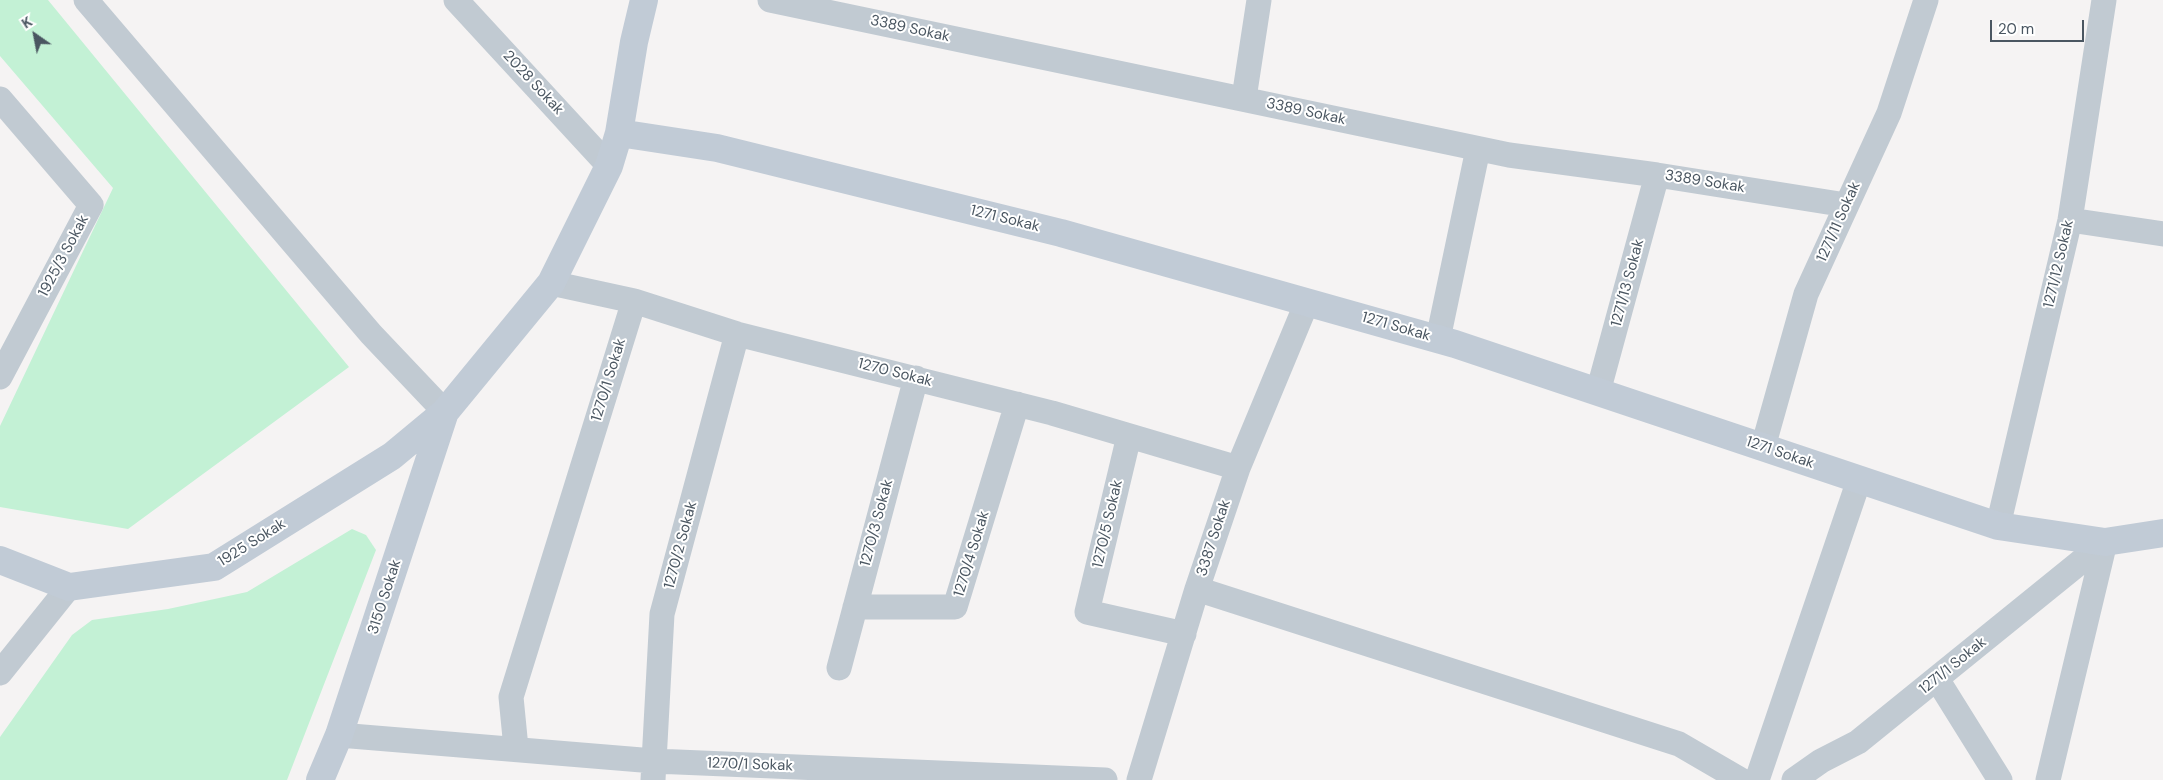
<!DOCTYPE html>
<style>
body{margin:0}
#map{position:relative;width:2163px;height:780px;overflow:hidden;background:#f5f3f3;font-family:"DM Sans",sans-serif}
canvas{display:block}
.north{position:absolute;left:10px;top:10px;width:50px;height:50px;-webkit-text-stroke:4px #fff;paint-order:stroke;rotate:327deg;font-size:14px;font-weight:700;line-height:20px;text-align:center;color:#4a5661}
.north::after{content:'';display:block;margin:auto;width:18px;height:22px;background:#4a5661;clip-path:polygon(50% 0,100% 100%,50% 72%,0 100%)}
.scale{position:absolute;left:1990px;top:20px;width:94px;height:22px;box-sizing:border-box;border:2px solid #4a5661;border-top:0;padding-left:6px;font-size:15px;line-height:18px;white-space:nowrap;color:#4a5661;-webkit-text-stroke:4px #fff;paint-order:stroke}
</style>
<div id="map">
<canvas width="2163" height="780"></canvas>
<div class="north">K</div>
<div class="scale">20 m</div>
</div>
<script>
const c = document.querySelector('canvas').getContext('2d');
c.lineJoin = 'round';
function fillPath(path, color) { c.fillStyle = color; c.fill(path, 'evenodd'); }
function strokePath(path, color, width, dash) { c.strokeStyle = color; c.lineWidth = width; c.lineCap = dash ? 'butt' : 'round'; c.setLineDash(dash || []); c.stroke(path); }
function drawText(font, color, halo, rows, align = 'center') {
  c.font = font + ' "DM Sans",sans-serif'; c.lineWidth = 4; c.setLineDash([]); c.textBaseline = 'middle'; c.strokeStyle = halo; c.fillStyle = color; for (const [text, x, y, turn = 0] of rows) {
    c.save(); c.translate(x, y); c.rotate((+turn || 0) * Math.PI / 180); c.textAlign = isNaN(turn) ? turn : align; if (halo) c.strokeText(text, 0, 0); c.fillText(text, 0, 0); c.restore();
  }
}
fillPath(new Path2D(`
 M 0,0 L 48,0 L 349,367 L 128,529 L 0,507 L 0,426 L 113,188 L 0,56 Z
 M 352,529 L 366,535 L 376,550 L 287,780 L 0,780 L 0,737 L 72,635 L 92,620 L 168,609 L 247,592 Z`), '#c3f1d5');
strokePath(new Path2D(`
 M 86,0 L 371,334 L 445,412
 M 456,0 L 609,166
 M 770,0 L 1509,155 L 1657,175 L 1846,205
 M 1244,98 L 1259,0
 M 0,99 L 91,205 L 0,377
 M 2070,220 L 2163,234
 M 551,283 L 634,301 L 737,334 L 1052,413 L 1238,468
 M 1438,339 L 1478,149
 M 1598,392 L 1657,175
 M 1129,436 L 1087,612 L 1184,634
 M 1763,447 L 1806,294 L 1889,113 L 1926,0
 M 1998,526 L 2070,220 L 2104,0
 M 1197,589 L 1679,744 L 1741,780
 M 855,607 L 955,607 L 1017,404
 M 839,668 L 916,378
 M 0,673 L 69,587
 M 1937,679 L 2000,780
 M 339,735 L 654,761 L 1105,780
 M 516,748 L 511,697 L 634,301
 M 653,780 L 662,614 L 737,334
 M 1139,780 L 1197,589 L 1238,468 L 1307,302
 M 1757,780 L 1859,480
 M 1794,780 L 1821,761 L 1858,742 L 2105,542
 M 2048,780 L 2105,542`), '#c1cad2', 25);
strokePath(new Path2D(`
 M 619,133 L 717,148 L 1061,233 L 1455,344 L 1998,526 L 2105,542 L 2163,533
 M 0,560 L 69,587 L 214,567 L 392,456 L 445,412 L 551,283 L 609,166 L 619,133 L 634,42 L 644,0
 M 320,780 L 339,735 L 445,412`), '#c1cbd6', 28);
drawText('15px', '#4a5661', '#fff', [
 ["3389 Sokak",910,29,12],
 ["2028 Sokak",533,83,47],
 ["3389 Sokak",1306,112,12],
 ["3389 Sokak",1705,182,9],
 ["1271 Sokak",1005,219,14],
 ["1271/11 Sokak",1839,222,-66],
 ["1925/3 Sokak",64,256,-62],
 ["1271/12 Sokak",2059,264,-77],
 ["1271/13 Sokak",1628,283,-75],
 ["1271 Sokak",1396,327,16],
 ["1270 Sokak",895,373,14],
 ["1270/1 Sokak",609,380,-73],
 ["1271 Sokak",1780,453,19],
 ["1270/3 Sokak",877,523,-75],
 ["1270/5 Sokak",1108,524,-77],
 ["3387 Sokak",1214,538,-72],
 ["1925 Sokak",252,543,-32],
 ["1270/2 Sokak",681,545,-75],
 ["1270/4 Sokak",972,554,-73],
 ["3150 Sokak",385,597,-72],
 ["1271/1 Sokak",1953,666,-39],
 ["1270/1 Sokak",750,765,2]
]);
</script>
